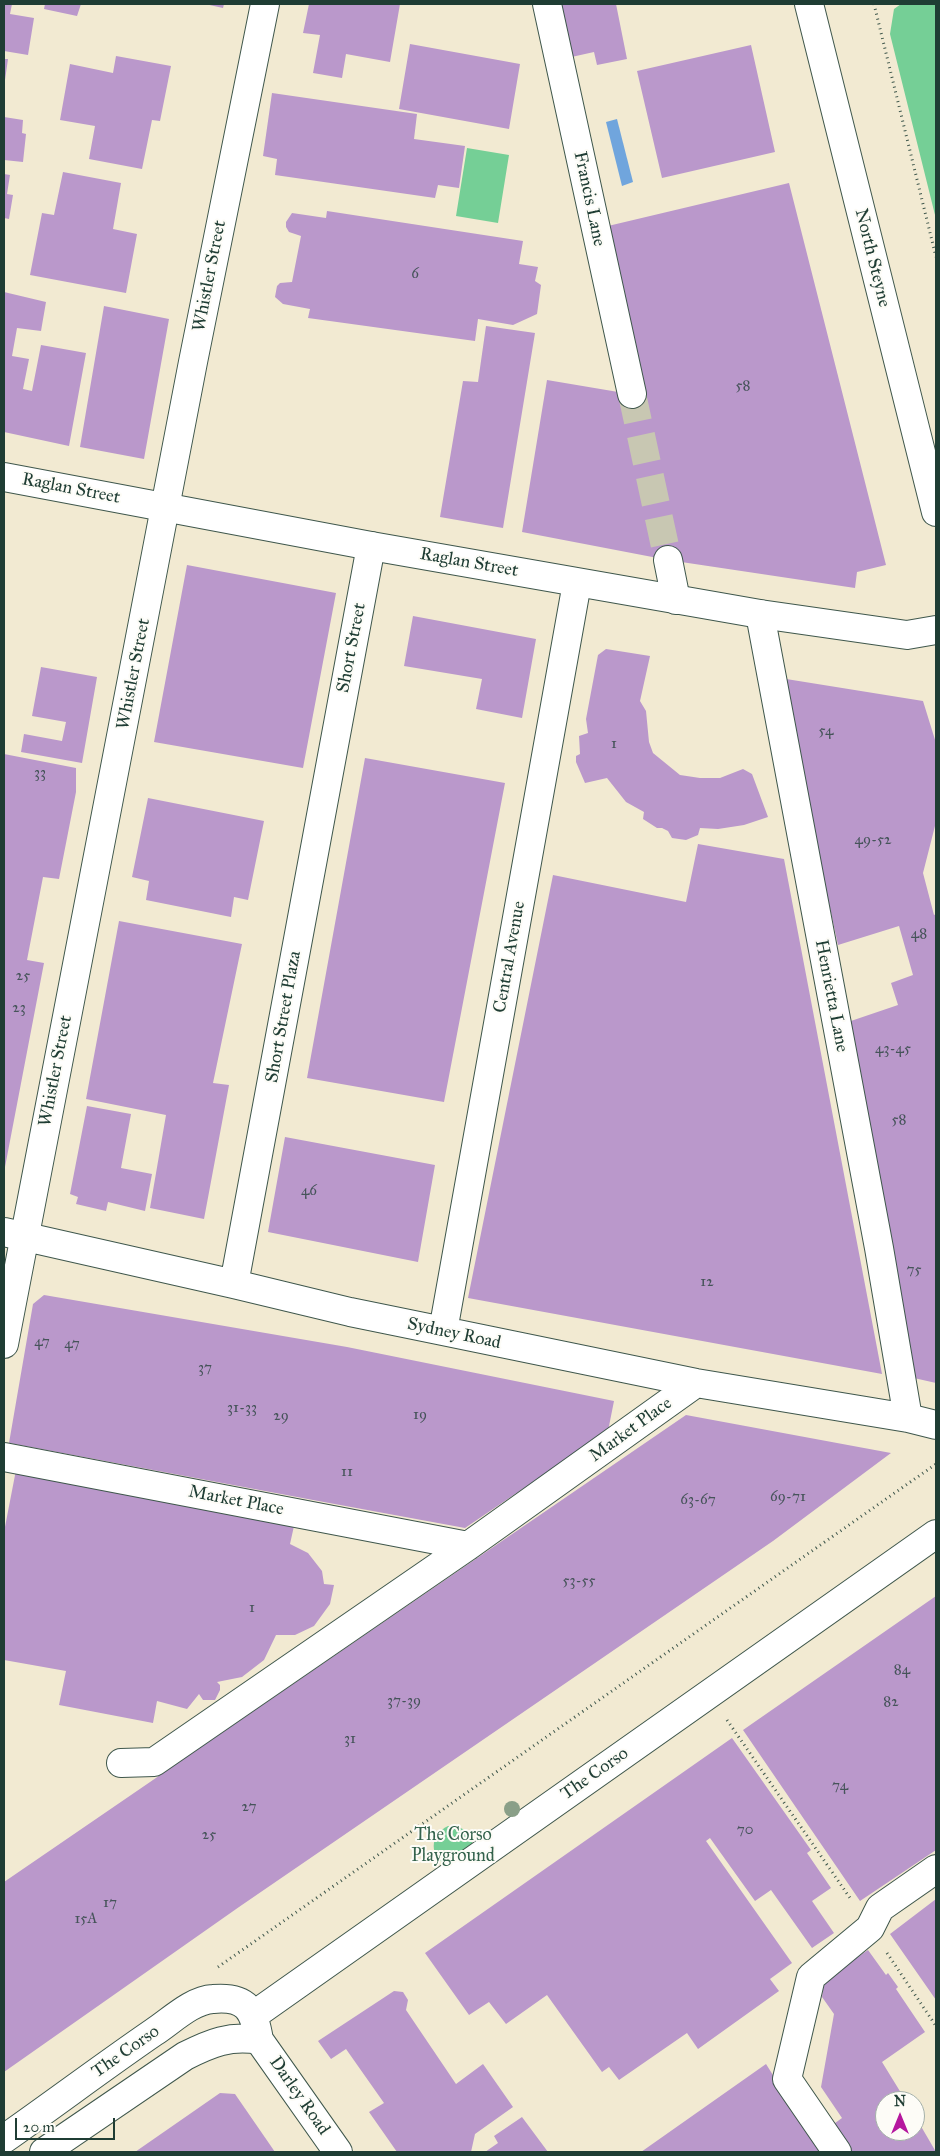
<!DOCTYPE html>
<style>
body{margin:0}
#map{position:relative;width:940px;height:2156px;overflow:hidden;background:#f2ead2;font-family:"IM FELL Great Primer",serif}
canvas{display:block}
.frame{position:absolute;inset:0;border:5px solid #1f3d34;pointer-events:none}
.north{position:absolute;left:875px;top:2091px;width:50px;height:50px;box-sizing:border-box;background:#fdfcf7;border:1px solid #a4b0a9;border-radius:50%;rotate:0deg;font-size:14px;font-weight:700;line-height:20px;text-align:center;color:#1f3d34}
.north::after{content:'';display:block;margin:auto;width:18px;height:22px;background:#b5179e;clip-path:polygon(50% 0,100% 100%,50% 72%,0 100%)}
.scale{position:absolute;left:15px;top:2118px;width:100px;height:22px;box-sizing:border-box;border:2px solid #1f3d34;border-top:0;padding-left:6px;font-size:15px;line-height:18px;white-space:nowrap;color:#1f3d34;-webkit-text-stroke:4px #fdfcf7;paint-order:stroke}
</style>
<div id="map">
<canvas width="940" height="2156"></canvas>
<div class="frame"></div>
<div class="north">N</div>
<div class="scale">20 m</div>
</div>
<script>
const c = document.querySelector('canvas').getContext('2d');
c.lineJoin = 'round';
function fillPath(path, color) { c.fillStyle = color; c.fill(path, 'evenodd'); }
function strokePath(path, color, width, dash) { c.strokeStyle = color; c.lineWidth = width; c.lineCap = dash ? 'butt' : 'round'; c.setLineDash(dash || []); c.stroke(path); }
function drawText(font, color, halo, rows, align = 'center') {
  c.font = font + ' "IM FELL Great Primer",serif'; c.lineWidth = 4; c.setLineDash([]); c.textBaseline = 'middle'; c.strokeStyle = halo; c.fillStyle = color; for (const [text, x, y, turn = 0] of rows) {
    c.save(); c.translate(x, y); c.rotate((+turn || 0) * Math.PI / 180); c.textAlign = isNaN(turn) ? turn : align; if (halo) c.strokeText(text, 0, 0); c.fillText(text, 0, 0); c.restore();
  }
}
fillPath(new Path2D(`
 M 901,4 L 936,4 L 936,219 L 890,34 L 894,9 Z
 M 467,148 L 509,155 L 498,223 L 456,216 Z
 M 448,1826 C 463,1825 472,1833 473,1848 L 448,1866 C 429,1857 429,1835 448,1826 Z`), '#75cf96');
fillPath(new Path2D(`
 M 617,119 L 633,182 L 622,186 L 606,122 Z`), '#70a5dd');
fillPath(new Path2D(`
 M 4,4 L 12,4 L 10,14 L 34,18 L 28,55 L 4,51 Z
 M 45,4 L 81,4 L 77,16 L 44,9 Z
 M 205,4 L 224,4 L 223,8 Z
 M 309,4 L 400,4 L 390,62 L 346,54 L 342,78 L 313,73 L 320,35 L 303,33 Z
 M 555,4 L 616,4 L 627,59 L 597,65 L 594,52 L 567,58 Z
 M 410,44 L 520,64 L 509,129 L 399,109 Z
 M 751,45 L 775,152 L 662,178 L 637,71 Z
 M 116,56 L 171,66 L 160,121 L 152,120 L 142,169 L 89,159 L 95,126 L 60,120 L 70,64 L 113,73 Z
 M 4,59 L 8,59 L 5,80 L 4,80 Z
 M 272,93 L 417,114 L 414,139 L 465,146 L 459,188 L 438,185 L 435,198 L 275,175 L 277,159 L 263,156 Z
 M 4,117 L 23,120 L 22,133 L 26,134 L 23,162 L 4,160 Z
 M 63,172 L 121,183 L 113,229 L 137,234 L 126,293 L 30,275 L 42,213 L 54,215 Z
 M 4,174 L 10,175 L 7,194 L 13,195 L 9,219 L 4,218 Z
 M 789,183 L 886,565 L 857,572 L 855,588 L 668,560 L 522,532 L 547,380 L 636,395 L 646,392 L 608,226 Z
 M 327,211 L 523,241 L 519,264 L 538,267 L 535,281 L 541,285 L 537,314 L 513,325 L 478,319 L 475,341 L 308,318 L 310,309 L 283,304 L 275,297 L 277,286 L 280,283 L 292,282 L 301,236 L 289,232 L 286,227 L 286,222 L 292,213 L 326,218 Z
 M 4,292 L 46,302 L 41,331 L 17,328 L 12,356 L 29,359 L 23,389 L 32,391 L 41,345 L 86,353 L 69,446 L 4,432 Z
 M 104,306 L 169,319 L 144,459 L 80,447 Z
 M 486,326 L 535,333 L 503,528 L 440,517 L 463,381 L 478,382 Z
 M 187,565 L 336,593 L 303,768 L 154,742 Z
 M 413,616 L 536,639 L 522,718 L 476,709 L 482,679 L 404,666 Z
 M 606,649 L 650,656 L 640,701 L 646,711 L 649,742 L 653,753 L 680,775 L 700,778 L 720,778 L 743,769 L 752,774 L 768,817 L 744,825 L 718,829 L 700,828 L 698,835 L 686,840 L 672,838 L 668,831 L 662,828 L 657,828 L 643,819 L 644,812 L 626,802 L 607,778 L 585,783 L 576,762 L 576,756 L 580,754 L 579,736 L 588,733 L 586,719 L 598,655 Z
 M 41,667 L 97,677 L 82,763 L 21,752 L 24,734 L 62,741 L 66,722 L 32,716 Z
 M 780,678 L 923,701 L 936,743 L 936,822 L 923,873 L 934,915 L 936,914 L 936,1383 L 914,1378 L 845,1023 L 898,1005 L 891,983 L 913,975 L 899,926 L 838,945 Z
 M 4,754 L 76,768 L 76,792 L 59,879 L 43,877 L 27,960 L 44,963 L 5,1167 Z
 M 365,758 L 505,783 L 444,1102 L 307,1078 Z
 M 148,798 L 264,821 L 248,900 L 234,897 L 231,917 L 146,900 L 149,881 L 132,877 Z
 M 698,844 L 784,859 L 882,1374 L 468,1298 L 553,875 L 686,902 Z
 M 119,921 L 242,944 L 213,1083 L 229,1085 L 204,1219 L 150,1208 L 166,1115 L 86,1099 Z
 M 87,1106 L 131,1114 L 121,1168 L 152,1174 L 145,1211 L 108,1202 L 106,1211 L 76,1204 L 78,1197 L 70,1194 Z
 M 285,1137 L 435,1165 L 418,1262 L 268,1232 Z
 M 44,1295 L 347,1347 L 614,1401 L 608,1431 L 465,1528 L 313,1500 L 9,1443 L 33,1304 Z
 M 686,1415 L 891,1453 L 773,1541 L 239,1907 L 4,2072 L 4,1882 Z
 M 16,1470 L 252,1515 L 255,1519 L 294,1526 L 290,1544 L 308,1553 L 322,1571 L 324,1584 L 334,1585 L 330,1604 L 314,1626 L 295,1635 L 276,1635 L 264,1660 L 242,1677 L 217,1682 L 220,1685 L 220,1690 L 215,1700 L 203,1700 L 199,1694 L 187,1709 L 157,1701 L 153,1723 L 59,1705 L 66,1671 L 4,1660 L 4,1532 Z
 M 936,1596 L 936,1850 L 860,1901 L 743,1730 Z
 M 732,1738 L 811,1850 L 807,1853 L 831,1888 L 812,1901 L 834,1933 L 812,1948 L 771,1890 L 755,1901 L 710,1838 L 706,1841 L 792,1963 L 770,1979 L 779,1991 L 698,2049 L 687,2033 L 619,2080 L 609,2067 L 602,2072 L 547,1995 L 506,2024 L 489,2002 L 469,2015 L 425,1953 Z
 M 936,1899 L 936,2000 L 890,1934 Z
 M 868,1950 L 886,1975 L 888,1973 L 898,1987 L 896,1989 L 925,2032 L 882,2062 L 906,2101 L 885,2101 L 885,2131 L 915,2131 L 915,2116 L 936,2152 L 641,2152 L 766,2064 L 813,2139 L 842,2118 L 821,2087 L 834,2014 L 822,1997 L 824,1980 Z
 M 394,1991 L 403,1992 L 408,2000 L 406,2010 L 456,2084 L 483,2064 L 513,2107 L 475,2134 L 471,2152 L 397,2152 L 369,2112 L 384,2103 L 346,2049 L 331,2059 L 318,2041 Z
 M 220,2093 L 235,2094 L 275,2152 L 135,2152 Z
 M 522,2117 L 548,2152 L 485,2152 L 498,2143 L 494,2136 Z`), '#ba98cb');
strokePath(new Path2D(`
 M 632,394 L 668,560`), '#c8c7b2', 28, [28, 14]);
const minor = new Path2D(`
 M 547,4 L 632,394
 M 668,560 L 676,600
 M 760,614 L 879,1248 L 908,1418
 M 4,1232 L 234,1284 L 350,1312 L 443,1331 L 696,1383 L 908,1418 L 936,1425
 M 234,1284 L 371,546
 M 443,1331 L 577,583
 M 4,1344 L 193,362 L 265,4
 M 4,1457 L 468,1546
 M 121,1763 L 154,1762 L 468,1546 L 696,1383
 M 254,2015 L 936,1534
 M 4,2139 C 54,2104 103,2067 154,2032 C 171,2021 192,2000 213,1999 C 247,1996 254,2010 259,2040 L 338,2152
 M 44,2152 L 185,2056 C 211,2043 230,2035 259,2040
 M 837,2152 L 787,2079 L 811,1977 L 870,1928 L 880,1908 L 936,1869`);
const major = new Path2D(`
 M 809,4 L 936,512
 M 4,477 L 371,546 L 760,614 L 907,635 L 936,630`);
strokePath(minor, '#3f574c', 30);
strokePath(major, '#3f574c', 30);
strokePath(new Path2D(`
 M 874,4 L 936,257
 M 727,1720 L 850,1898
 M 887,1953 L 936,2026
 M 218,1967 L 936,1464`), '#3f574c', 3, [1, 4]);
strokePath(minor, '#fff', 28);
strokePath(major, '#fff', 28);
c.fillStyle = '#8a9f88';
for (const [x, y] of [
 [512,1809]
]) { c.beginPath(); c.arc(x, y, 8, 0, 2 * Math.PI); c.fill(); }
drawText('15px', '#46545a', null, [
 ["6",415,274],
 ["58",743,386],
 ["54",826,731],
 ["1",614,744],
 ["33",40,773],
 ["49-52",873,840],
 ["48",919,934],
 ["25",23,976],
 ["23",19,1008],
 ["43-45",893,1049],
 ["58",899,1120],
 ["46",309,1191],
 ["75",914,1270],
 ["12",707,1282],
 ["47",42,1342],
 ["47",72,1344],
 ["37",205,1368],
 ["31-33",242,1408],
 ["19",420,1415],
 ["29",281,1416],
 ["11",347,1472],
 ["69-71",788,1497],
 ["63-67",698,1500],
 ["53-55",579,1581],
 ["1",252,1608],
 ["84",902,1670],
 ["37-39",404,1701],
 ["82",891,1702],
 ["31",350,1739],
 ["74",840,1786],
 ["27",249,1807],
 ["70",745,1830],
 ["25",209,1835],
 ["17",110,1903],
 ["15A",86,1919]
]);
drawText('18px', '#1f3d34', '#fdfcf7', [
 ["Francis Lane",589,199,78],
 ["North Steyne",872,258,76],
 ["Whistler Street",210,276,-79],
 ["Raglan Street",71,489,11],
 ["Raglan Street",469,563,10],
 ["Short Street",352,648,-79],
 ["Whistler Street",134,674,-79],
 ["Central Avenue",510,957,-80],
 ["Henrietta Lane",831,996,79],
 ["Short Street Plaza",284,1017,-80],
 ["Whistler Street",56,1071,-79],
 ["Sydney Road",454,1334,12],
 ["Market Place",631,1430,-36],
 ["Market Place",236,1501,11],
 ["The Corso",595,1774,-35],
 ["The Corso",126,2052,-35],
 ["Darley Road",299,2096,55]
]);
drawText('18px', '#34624c', '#fdfcf7', [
 ["The Corso",453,1836],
 ["Playground",453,1857]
]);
</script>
